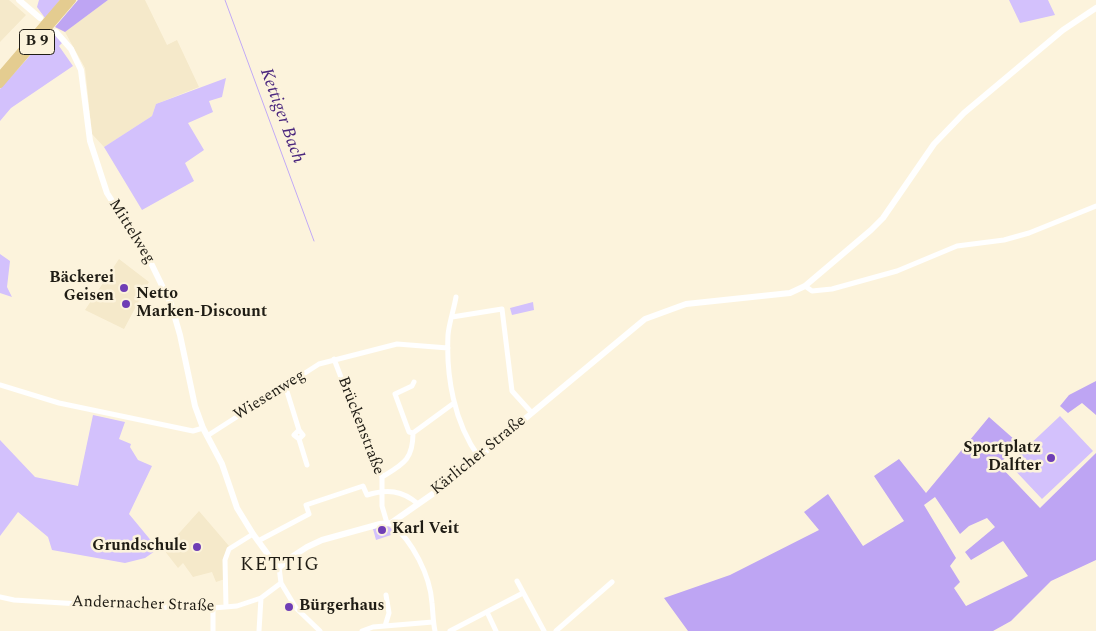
<!DOCTYPE html>
<meta charset="utf-8">
<style>
body{margin:0}
canvas{display:block;background:#fcf3dc}
</style>
<canvas width="1096" height="631"></canvas>
<script>
const c = document.querySelector('canvas').getContext('2d');
c.lineJoin = 'round';
function fillPath(path, color) { c.fillStyle = color; c.fill(path, 'evenodd'); }
function strokePath(path, color, width, dash) { c.strokeStyle = color; c.lineWidth = width; c.lineCap = dash ? 'butt' : 'round'; c.setLineDash(dash || []); c.stroke(path); }
function drawText(font, color, halo, rows, align = 'center') {
  c.font = font + ' Spectral,serif'; c.lineWidth = 5; c.setLineDash([]); c.textBaseline = 'middle'; c.strokeStyle = halo; c.fillStyle = color; for (const [text, x, y, turn = 0] of rows) {
    c.save(); c.translate(x, y); c.rotate((+turn || 0) * Math.PI / 180); c.textAlign = isNaN(turn) ? turn : align; if (halo) c.strokeText(text, 0, 0); c.fillText(text, 0, 0); c.restore();
  }
}
fillPath(new Path2D(`
 M 0,0 L 9,0 L 26,15 L 0,42 Z
 M 108,0 L 145,0 L 167,45 L 177,40 L 199,87 L 156,104 L 152,116 L 104,147 L 92,134 L 85,68 L 65,32 Z
 M 119,259 L 149,282 L 124,329 L 85,310 Z
 M 199,511 L 229,546 L 223,559 L 225,579 L 216,582 L 212,572 L 193,577 L 183,563 L 178,568 L 164,550 Z`), '#f5e9ca');
fillPath(new Path2D(`
 M 39,0 L 60,0 L 45,18 L 37,7 Z
 M 1009,0 L 1048,0 L 1055,15 L 1020,23 Z
 M 52,31 L 63,42 L 59,46 L 73,66 L 11,108 L 0,121 L 0,89 Z
 M 226,78 L 222,97 L 209,101 L 213,112 L 188,123 L 204,150 L 185,163 L 194,181 L 142,210 L 104,147 L 152,116 L 156,104 Z
 M 0,254 L 10,261 L 7,287 L 12,297 L 0,293 Z
 M 533,302 L 534,310 L 512,315 L 510,308 Z
 M 93,415 L 125,422 L 119,439 L 131,444 L 130,447 L 138,460 L 152,466 L 129,514 L 158,549 L 145,558 L 125,563 L 52,550 L 48,537 L 18,512 L 0,536 L 0,440 L 35,477 L 78,486 Z
 M 1060,416 L 1093,451 L 1042,499 L 1009,464 Z
 M 387,525 L 397,533 L 376,540 L 373,529 Z`), '#d3c1fc');
fillPath(new Path2D(`
 M 78,0 L 108,0 L 65,32 L 55,27 Z
 M 1096,381 L 1096,415 L 1082,403 L 1068,413 L 1060,406 L 1069,395 Z
 M 989,417 L 1015,440 L 1000,466 L 1040,508 L 1096,453 L 1096,560 L 1051,581 L 1011,621 L 993,631 L 688,631 L 664,598 L 730,575 L 819,530 L 804,512 L 828,494 L 863,546 L 904,521 L 874,476 L 899,459 L 926,493 ZM 935,497 L 960,534 L 969,526 L 987,518 L 995,527 L 965,552 L 971,560 L 1003,541 L 1028,576 L 966,606 L 954,588 L 960,582 L 950,566 L 956,558 L 924,505 Z`), '#bea5f3');
strokePath(new Path2D(`
 M 225,0 L 314,241`), '#c1a9f6', 1);
strokePath(new Path2D(`
 M 805,286 L 812,291 L 832,289 L 897,271 L 957,246 L 1004,240 L 1029,233 L 1096,206
 M 456,297 C 454,309 449,323 448,335 C 446,376 454,423 479,457
 M 452,317 L 502,309 L 512,391 L 532,413
 M 334,359 L 357,419 L 378,463 L 382,477 L 382,506 L 387,523
 M 414,382 L 412,386 L 395,394 L 409,432 L 413,433 L 454,403
 M 0,385 L 59,403 L 193,431 L 203,428
 M 285,385 L 299,430
 M 207,436 L 319,364 L 397,344 L 448,348
 M 299,439 L 303,435 L 299,430 L 294,435 L 299,439 L 307,465
 M 382,477 C 403,464 413,460 413,433
 M 391,523 C 413,542 430,575 432,603 C 433,613 433,622 435,631
 M 258,541 L 309,514 L 306,505 L 363,486 L 367,495 C 387,489 402,490 418,504
 M 279,567 L 281,583 L 296,608 L 320,631
 M 517,581 L 544,631
 M 0,597 L 14,600 L 112,606 L 213,608 L 237,606 L 261,598 L 281,583
 M 226,607 L 225,560 L 229,549 L 253,534
 M 213,608 L 213,631
 M 487,612 L 496,631
 M 385,626 L 389,613 L 386,595
 M 259,631 L 261,598
 M 362,631 L 373,627 L 433,622
 M 450,631 L 523,593
 M 556,631 L 612,582`), '#fff', 5);
strokePath(new Path2D(`
 M 19,0 L 40,18
 M 56,32 L 71,49 L 81,70 L 90,141 L 107,193 L 149,259 L 171,304 L 180,335 L 195,406 L 203,428 L 222,464 L 237,508 L 253,534 L 277,567 L 281,566 L 290,558 L 307,547 L 322,540 L 380,524 L 391,523 L 444,486 L 645,319 L 686,304 L 790,293 L 805,286 L 871,230 L 883,218 L 934,144 L 964,113 L 1063,30 L 1096,8`), '#fff', 6);
strokePath(new Path2D(`
 M 0,76 L 65,0
 M 0,84 L 72,0`), '#e4cc90', 8);
for (const [x, y, r, color] of [
 [124,288,5,"#6f3eb5"],
 [126,304,5,"#6f3eb5"],
 [1051,458,5,"#6f3eb5"],
 [382,530,5,"#6f3eb5"],
 [197,547,5,"#6f3eb5"],
 [289,607,5,"#6f3eb5"]
]) { const dot = new Path2D(); dot.arc(x, y, r, 0, 2 * Math.PI); c.fillStyle = color; c.fill(dot); strokePath(dot, '#fcf3dc', 2); }
for (const [x, y, w] of [
 [37,42,35]
]) { const box = new Path2D(); box.roundRect(x - w / 2, y - 12.5, w, 25, 4); c.fillStyle = '#fcf3dc'; c.fill(box); strokePath(box, '#1f1c14', 1); }
drawText('bold 15px', '#1f1c14', null, [
 ["B 9",37,42]
]);
drawText('16px', '#1f1c14', '#fcf3dc', [
 ["Mittelweg",131,232,58],
 ["Wiesenweg",270,396,-32],
 ["Brückenstraße",360,426,69],
 ["Kärlicher Straße",479,456,-39],
 ["Andernacher Straße",143,605,2]
]);
drawText('bold 16px', '#1f1c14', '#fcf3dc', [
 ["Bäckerei",114,279],
 ["Geisen",114,297],
 ["Netto",136,295,"left"],
 ["Marken-Discount",136,313,"left"],
 ["Sportplatz",1041,449],
 ["Dalfter",1041,467],
 ["Karl Veit",392,530,"left"],
 ["Grundschule",187,547],
 ["Bürgerhaus",299,607,"left"]
], 'right');
drawText('italic 18px', '#4b277e', '#fcf3dc', [
 ["Kettiger Bach",281,116,70]
]);
c.letterSpacing = '1px';
drawText('19px', '#1f1c14', '#fcf3dc', [
 ["KETTIG",280,566]
]);
c.letterSpacing = '0px';
</script>
